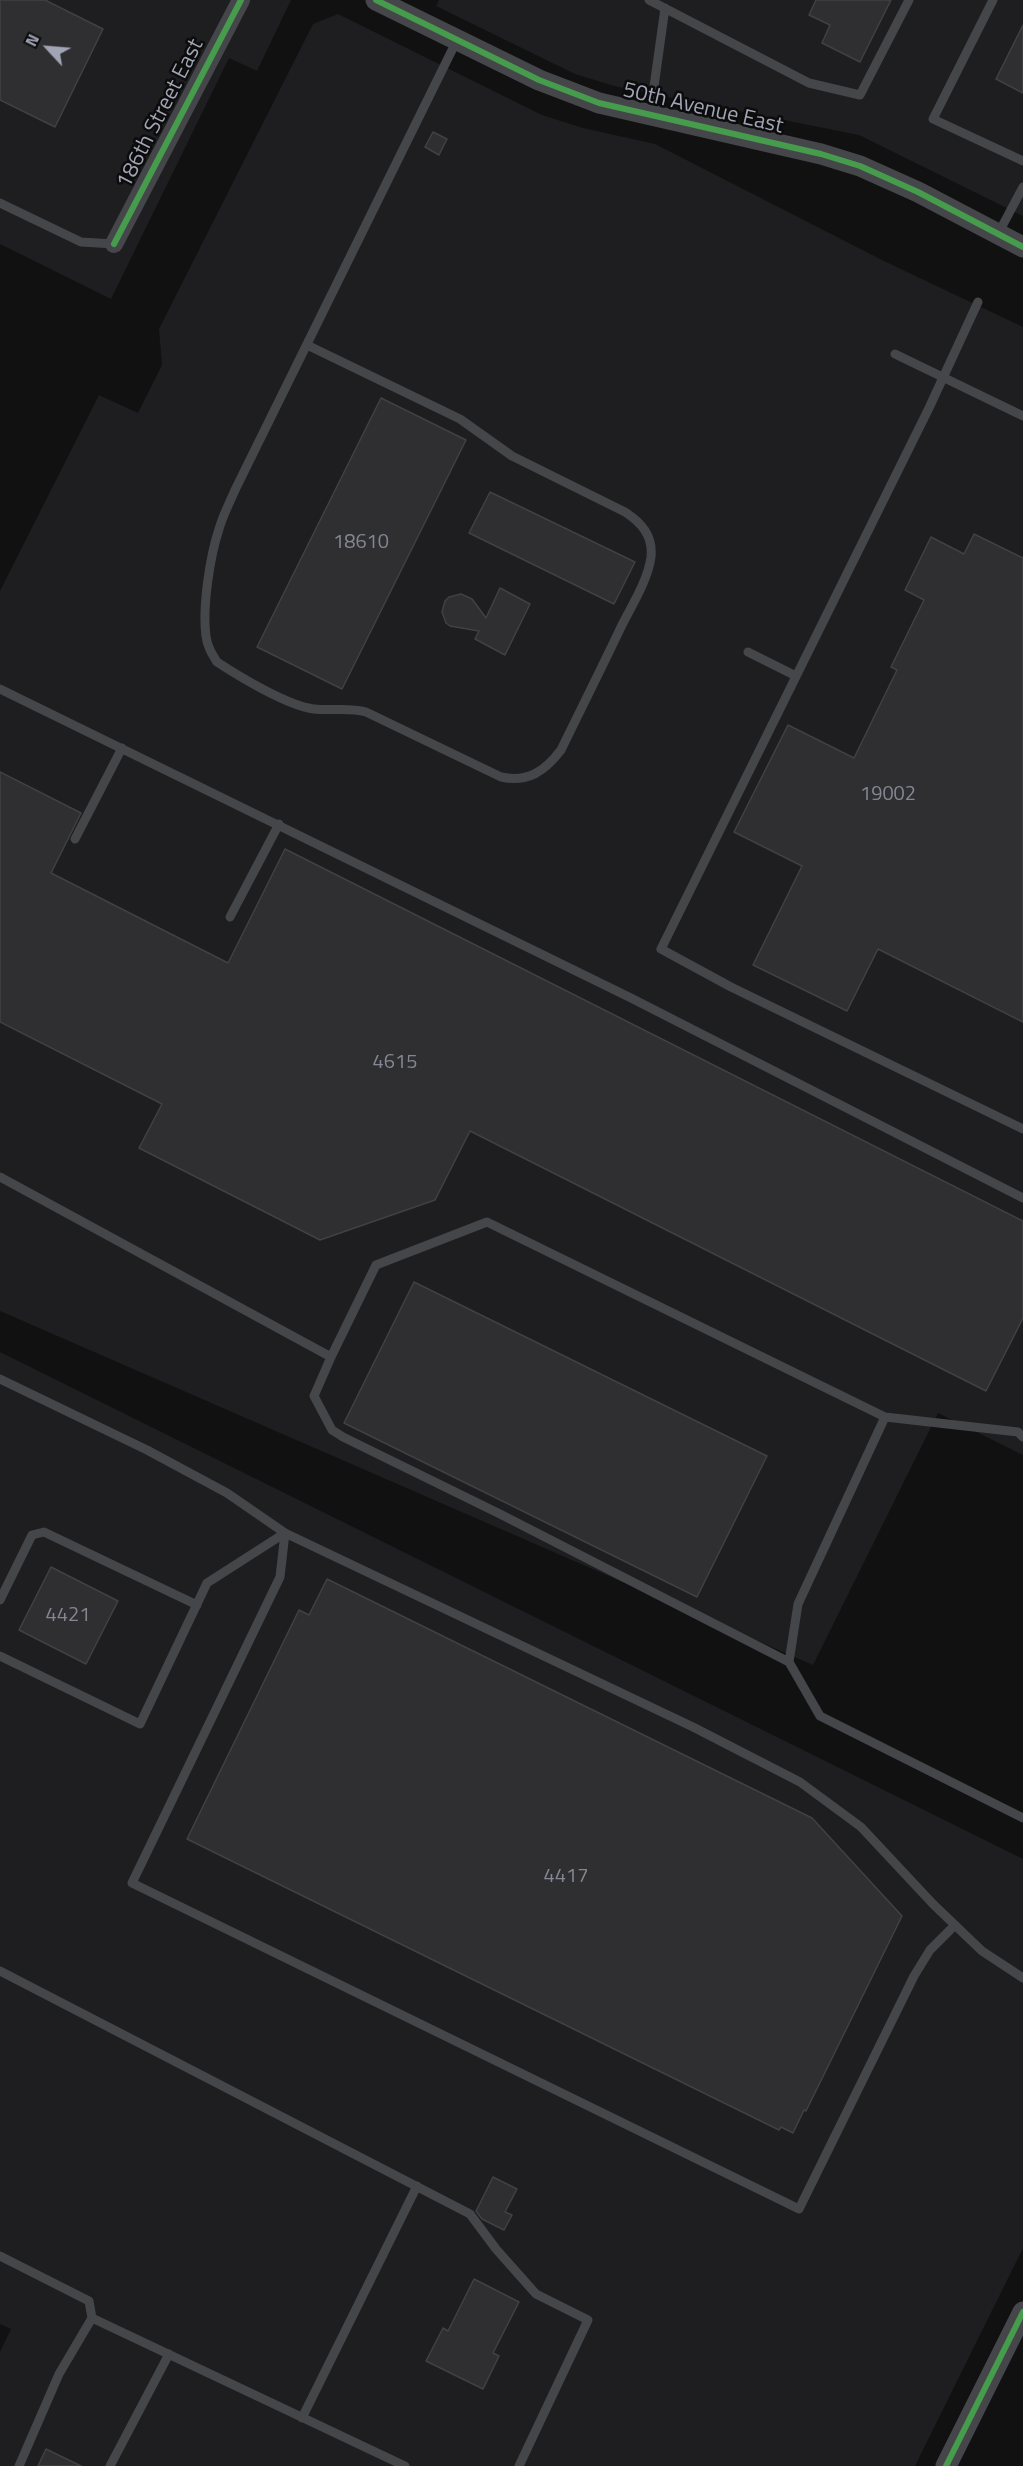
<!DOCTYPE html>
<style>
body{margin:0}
#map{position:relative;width:1023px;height:2466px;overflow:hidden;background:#111112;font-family:"Titillium Web",sans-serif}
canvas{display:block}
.north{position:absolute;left:18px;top:18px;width:60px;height:60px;-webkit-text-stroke:4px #0c0c0d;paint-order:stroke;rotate:296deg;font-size:16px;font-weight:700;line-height:24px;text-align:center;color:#a1a4b4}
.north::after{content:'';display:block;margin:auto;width:21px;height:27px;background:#a1a4b4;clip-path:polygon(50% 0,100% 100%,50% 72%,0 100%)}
</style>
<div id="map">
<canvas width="1023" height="2466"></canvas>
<div class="north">N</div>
</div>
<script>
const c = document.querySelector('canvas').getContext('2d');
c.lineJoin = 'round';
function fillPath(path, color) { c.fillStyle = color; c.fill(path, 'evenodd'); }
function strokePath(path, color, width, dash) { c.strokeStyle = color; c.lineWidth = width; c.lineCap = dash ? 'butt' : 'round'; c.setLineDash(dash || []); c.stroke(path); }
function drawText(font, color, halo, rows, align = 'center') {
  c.font = font + ' "Titillium Web",sans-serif'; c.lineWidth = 5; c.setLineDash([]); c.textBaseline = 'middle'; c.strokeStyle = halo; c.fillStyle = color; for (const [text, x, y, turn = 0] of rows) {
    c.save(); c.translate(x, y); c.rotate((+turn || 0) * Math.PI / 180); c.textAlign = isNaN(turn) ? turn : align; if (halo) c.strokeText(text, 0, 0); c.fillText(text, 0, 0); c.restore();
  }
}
fillPath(new Path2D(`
 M 0,0 L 291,0 L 257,71 L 229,58 L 111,299 L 0,244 Z
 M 439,0 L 1023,0 L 1023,216 L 859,135 L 614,86 L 575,74 L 436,6 Z
 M 338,14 L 542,115 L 583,128 L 655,144 L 884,261 L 1023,327 L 1023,1455 L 938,1413 L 813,1665 L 0,1311 L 0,591 L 99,395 L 138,413 L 162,365 L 159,329 L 313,24 Z
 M 0,1352 L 1023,1859 L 1023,2248 L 915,2466 L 0,2466 L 0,2352 L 11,2329 L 0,2324 Z`), '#1e1e20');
const building = new Path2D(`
 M 0,0 L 45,0 L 103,29 L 55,127 L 0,100 Z
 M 816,0 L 891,0 L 860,62 L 822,43 L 830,25 L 809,15 Z
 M 1023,25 L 1023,93 L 996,79 Z
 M 433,132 L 447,139 L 439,155 L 425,147 Z
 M 381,398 L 466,440 L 342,689 L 257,647 Z
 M 490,492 L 635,562 L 614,604 L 469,533 Z
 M 974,534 L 1023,558 L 1023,1022 L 878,949 L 847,1011 L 753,965 L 802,866 L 734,832 L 788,725 L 854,758 L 897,670 L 891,667 L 924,600 L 905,590 L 931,537 L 964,554 Z
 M 500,588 L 530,604 L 505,655 L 475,639 L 479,631 L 450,626 L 446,623 L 442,612 L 445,601 L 449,597 L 461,594 L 472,599 L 486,618 Z
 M 0,772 L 81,813 L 51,873 L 228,963 L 285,849 L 1023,1221 L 1023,1318 L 986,1391 L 470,1131 L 435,1200 L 320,1240 L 139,1148 L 162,1104 L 0,1022 Z
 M 414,1282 L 767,1456 L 697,1597 L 344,1423 Z
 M 51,1567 L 118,1601 L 86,1664 L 19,1630 Z
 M 327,1579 L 812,1818 L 902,1916 L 806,2111 L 804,2110 L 793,2133 L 781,2127 L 779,2130 L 187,1839 L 299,1610 L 309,1615 Z
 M 493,2177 L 517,2189 L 505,2212 L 512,2215 L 504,2230 L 482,2219 L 476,2211 Z
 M 474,2279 L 519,2302 L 493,2353 L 499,2356 L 483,2389 L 426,2361 L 443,2328 L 448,2331 Z
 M 46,2449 L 81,2466 L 38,2466 Z`);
fillPath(building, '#2f2f31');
strokePath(building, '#404046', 1.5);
strokePath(new Path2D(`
 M 649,0 L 809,83 L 860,95 L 909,0
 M 993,0 L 933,119 L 1023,161
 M 650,115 L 665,8
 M 0,203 L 81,242 L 114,244
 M 998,234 L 1023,187
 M 978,302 L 929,408 L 661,949 L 731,987 L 1023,1129
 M 307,345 L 460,419 L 512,456 L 625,512 C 642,523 653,536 651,557 C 648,580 632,605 622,625 C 602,667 581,709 561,750 C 545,771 528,783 501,777 L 366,712 C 349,707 332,711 314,709 C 288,706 240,677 217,662 C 212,654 207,646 206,636 C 202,608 210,556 219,529 C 223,515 230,502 235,490 L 457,40
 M 895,354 L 1023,416
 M 748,652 L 796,676
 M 0,689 L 631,998 L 1023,1198
 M 75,839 L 122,748
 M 230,917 L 279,824
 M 0,1177 L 331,1357
 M 0,1379 L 147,1450 L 227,1493 L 285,1533 L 693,1727 L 800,1782 L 861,1827 L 933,1904 L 982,1951 L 1023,1978
 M 1023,1437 L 1018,1432 L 885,1417 L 487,1222 L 376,1265 L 331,1357 L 314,1396 L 332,1430 L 343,1437 L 500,1514 L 789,1662 L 820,1716 L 1023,1818
 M 285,1533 L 280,1577 L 132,1883 L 799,2209 L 914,1976 L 930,1950 L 955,1925
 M 0,1600 L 32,1535 L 44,1532 L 197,1605
 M 0,1656 L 140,1724 L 207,1583 L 285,1533
 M 789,1662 L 798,1604 L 885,1417
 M 0,1971 L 470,2214 L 496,2249 L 536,2294 L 588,2320 L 519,2466
 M 0,2256 L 89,2301 L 92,2318 L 59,2374 L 19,2466
 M 92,2318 L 405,2466
 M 302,2418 L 417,2186
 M 110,2466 L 169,2354`), '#45464a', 9);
strokePath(new Path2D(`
 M 114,244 L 241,0`), '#45464a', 18);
strokePath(new Path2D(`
 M 376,0 L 539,80 L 599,103 L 821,154 L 860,166 L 918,192 L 1023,247
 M 946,2466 L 1023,2312`), '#45464a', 21);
strokePath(new Path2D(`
 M 376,0 L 539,80 L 599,103 L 821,154 L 860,166 L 918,192 L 1023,247
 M 114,244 L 241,0
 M 946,2466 L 1023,2312`), '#469c4c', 6);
drawText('20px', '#848793', null, [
 ["18610",361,543],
 ["19002",888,795],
 ["4615",395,1063],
 ["4421",68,1616],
 ["4417",566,1877]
]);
drawText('22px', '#a1a4b4', '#0c0c0d', [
 ["50th Avenue East",703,109,13],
 ["186th Street East",161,114,-63]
]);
</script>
